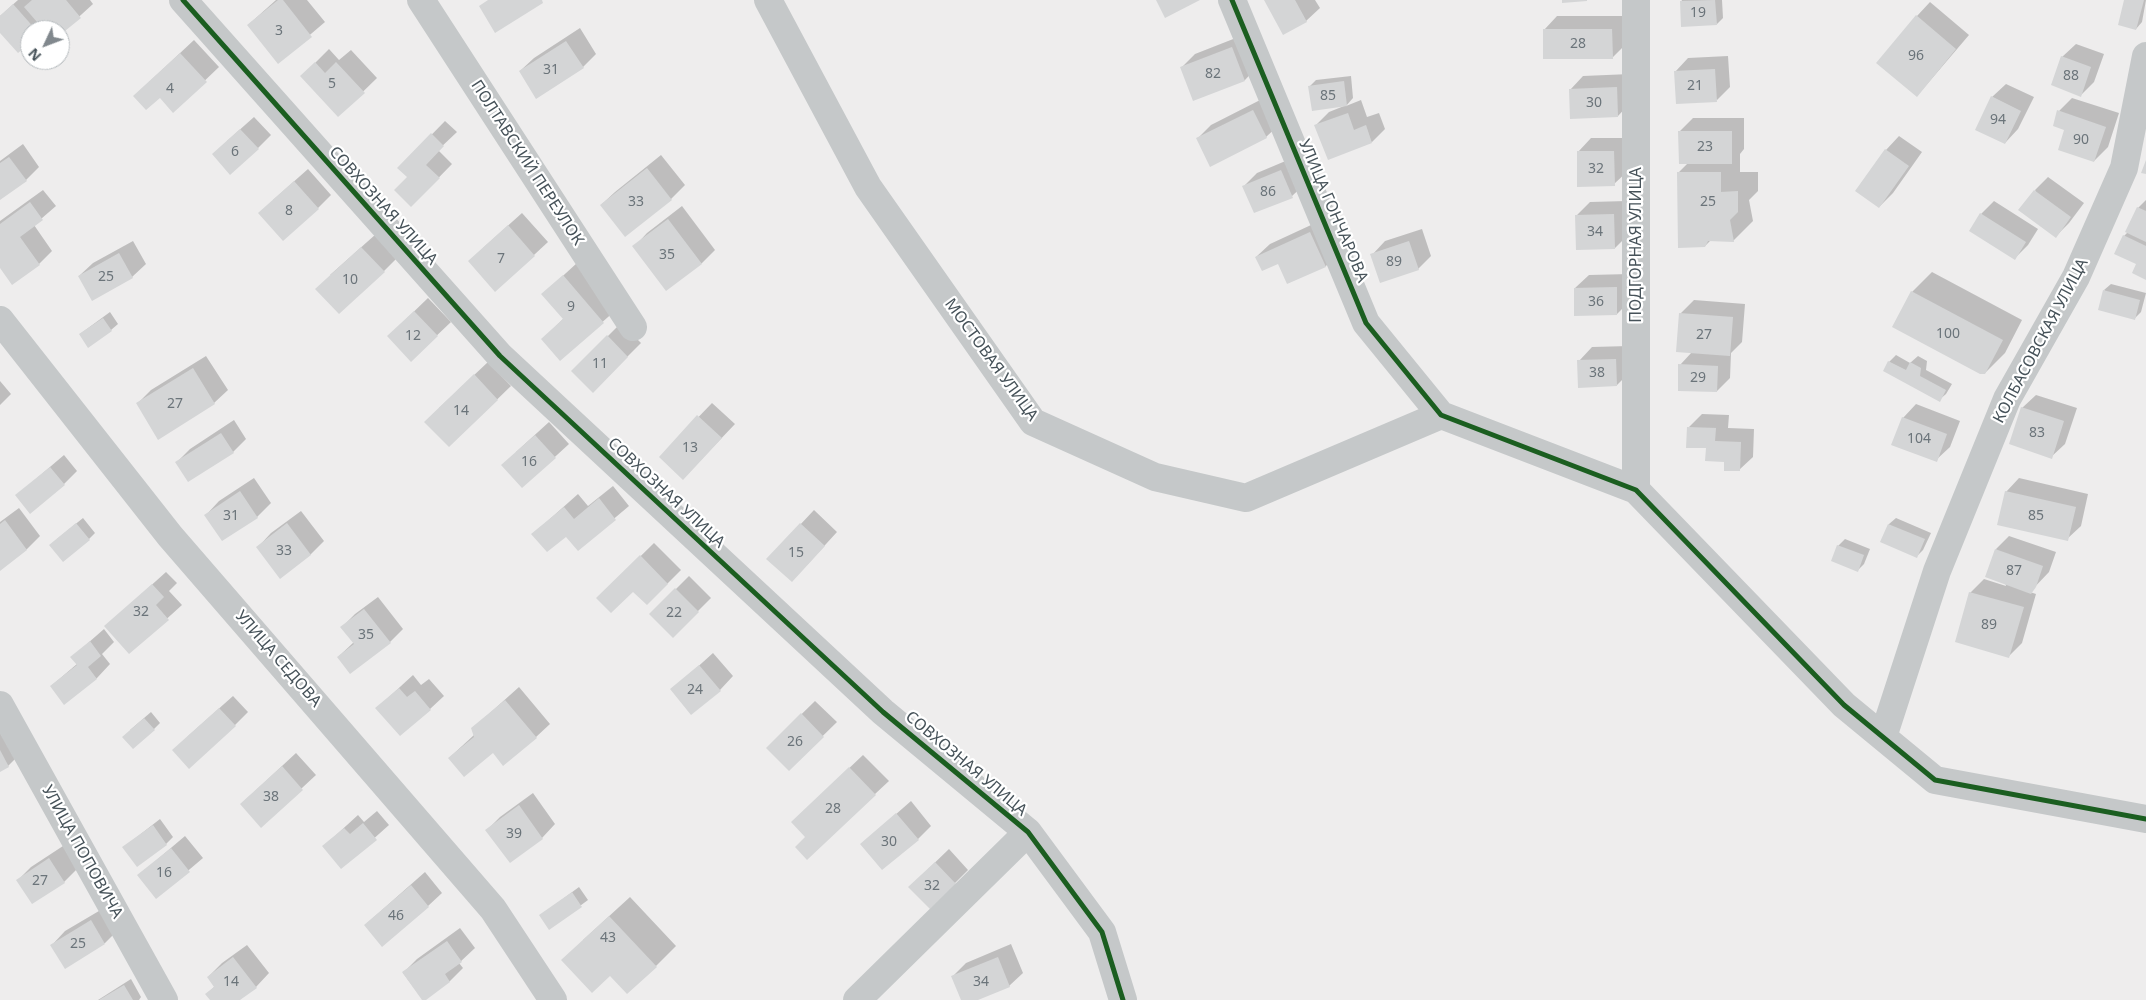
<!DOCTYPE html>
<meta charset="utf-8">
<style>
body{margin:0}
#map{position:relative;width:2146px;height:1000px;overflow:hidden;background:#eeeded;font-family:"Noto Sans",sans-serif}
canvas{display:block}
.north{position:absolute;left:20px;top:20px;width:50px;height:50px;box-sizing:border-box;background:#fff;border:1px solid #b5babd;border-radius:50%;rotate:227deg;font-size:14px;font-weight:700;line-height:20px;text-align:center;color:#465259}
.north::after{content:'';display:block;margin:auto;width:18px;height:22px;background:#81888d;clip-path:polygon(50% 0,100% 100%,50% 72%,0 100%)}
</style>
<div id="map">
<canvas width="2146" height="1000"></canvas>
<div class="north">N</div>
</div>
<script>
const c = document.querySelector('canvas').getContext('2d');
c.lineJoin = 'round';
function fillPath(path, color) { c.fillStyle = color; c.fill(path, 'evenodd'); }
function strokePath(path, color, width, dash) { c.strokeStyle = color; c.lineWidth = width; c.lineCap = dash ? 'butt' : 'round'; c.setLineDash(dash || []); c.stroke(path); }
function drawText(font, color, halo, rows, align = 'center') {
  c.font = font + ' "Noto Sans",sans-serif'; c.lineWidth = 4.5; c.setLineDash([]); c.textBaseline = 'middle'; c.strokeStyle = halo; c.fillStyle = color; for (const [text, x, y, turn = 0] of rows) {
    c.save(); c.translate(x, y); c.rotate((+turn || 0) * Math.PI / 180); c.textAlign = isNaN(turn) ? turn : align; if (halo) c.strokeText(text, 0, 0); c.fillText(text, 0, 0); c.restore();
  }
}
fillPath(new Path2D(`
 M 18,0 L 90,0 L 93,4 L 60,34 L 60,30 L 44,28 L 30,30 L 30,41 L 0,31 L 0,16 Z
 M 276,0 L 307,0 L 325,22 L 278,62 L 248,25 Z
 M 1265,0 L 1315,0 L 1320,8 L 1306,21 Z
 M 1682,0 L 1722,0 L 1723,18 L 1717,24 L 1681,2 Z
 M 2126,0 L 2146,0 L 2142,22 L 2136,29 Z
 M 1930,2 L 1969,35 L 1917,96 L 1917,16 Z
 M 1557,16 L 1625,16 L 1626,44 L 1612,58 L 1544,30 Z
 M 580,28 L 596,54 L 583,67 L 520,71 L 534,58 Z
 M 1246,34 L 1258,66 L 1245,80 L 1194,99 L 1182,67 L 1195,54 Z
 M 194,40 L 219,67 L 173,111 L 148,83 Z
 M 2076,44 L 2104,54 L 2094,82 L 2081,95 L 2062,57 Z
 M 329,49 L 339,60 L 351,50 L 377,78 L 338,116 L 315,63 Z
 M 1728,56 L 1730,87 L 1717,100 L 1675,72 L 1688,58 Z
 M 1630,74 L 1631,102 L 1618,116 L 1570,90 L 1583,76 Z
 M 1351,76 L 1353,98 L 1346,106 L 1361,100 L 1367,117 L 1379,113 L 1385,129 L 1372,142 L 1316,125 L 1329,112 L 1344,106 L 1310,86 L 1316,80 Z
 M 2006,84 L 2034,97 L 2018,129 L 2005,143 L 1992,97 Z
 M 1266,97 L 1280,124 L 1266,137 L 1197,139 L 1211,125 Z
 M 2072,98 L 2119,113 L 2108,147 L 2094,161 L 2066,129 L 2059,111 Z
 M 254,117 L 271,135 L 258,148 L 227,141 Z
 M 1693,118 L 1744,118 L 1744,149 L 1740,154 L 1740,172 L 1758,172 L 1758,191 L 1749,200 L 1753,221 L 1733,241 L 1711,240 L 1705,246 L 1678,173 L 1688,163 L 1680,131 Z
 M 445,121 L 457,132 L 438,150 L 452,164 L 411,206 L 409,177 L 399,168 Z
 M 1899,136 L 1922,152 L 1893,193 L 1879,207 L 1886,150 Z
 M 1591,138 L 1627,138 L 1628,171 L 1614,184 L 1578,152 Z
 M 23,144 L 39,167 L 26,180 L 0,199 L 0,161 Z
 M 661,155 L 685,185 L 671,199 L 625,235 L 601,205 L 615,192 Z
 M 1295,157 L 1306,183 L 1292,196 L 1244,186 L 1257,173 Z
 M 308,169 L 331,195 L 318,208 L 273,200 Z
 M 2048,177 L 2084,203 L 2069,223 L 2056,236 L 2035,190 Z
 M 43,190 L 56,206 L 34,225 L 52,251 L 39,264 L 0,266 L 0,221 Z
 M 2146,200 L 2146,279 L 2124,236 L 2128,232 L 2138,208 Z
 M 1627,201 L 1628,235 L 1615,248 L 1576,216 L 1590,202 Z
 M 1994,201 L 2038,229 L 2028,245 L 2015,258 L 1981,214 Z
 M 682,206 L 715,250 L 702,263 L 666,290 L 634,247 L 647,233 Z
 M 522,213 L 548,242 L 495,291 L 483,248 Z
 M 1324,219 L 1339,252 L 1326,266 L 1288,283 L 1279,262 L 1256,257 L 1270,244 Z
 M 1422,229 L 1431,256 L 1418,269 L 1372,255 L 1385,241 Z
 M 376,234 L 397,258 L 384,271 L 330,275 Z
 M 133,241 L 146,264 L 132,277 L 79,276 L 93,263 Z
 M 577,263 L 617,309 L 561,359 L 543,339 L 564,318 L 543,294 Z
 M 1932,272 L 2022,320 L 2005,353 L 1985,373 L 1912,292 Z
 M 1630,274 L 1630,301 L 1617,314 L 1575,288 L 1589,275 Z
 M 2111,284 L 2146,293 L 2141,312 L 2134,319 L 2104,290 Z
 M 428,298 L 451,322 L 411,360 L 402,323 Z
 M 1694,300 L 1745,304 L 1742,342 L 1731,353 L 1730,378 L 1717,391 L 1680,365 L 1692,352 L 1680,314 Z
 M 110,312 L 118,324 L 111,330 L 80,334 Z
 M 621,323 L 641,343 L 593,391 L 573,371 Z
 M 1629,346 L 1630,372 L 1617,385 L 1579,361 L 1592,347 Z
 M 1896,355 L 1910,363 L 1918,356 L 1927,361 L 1926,370 L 1952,384 L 1946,394 L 1939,400 L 1889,362 Z
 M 206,356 L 228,390 L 214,403 L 137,404 L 151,390 Z
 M 488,362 L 511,386 L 449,446 L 439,408 Z
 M 0,381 L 11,394 L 0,405 Z
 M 2036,395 L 2077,408 L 2065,444 L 2051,457 L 2022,408 Z
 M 712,403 L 735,424 L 696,465 L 660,457 Z
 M 1916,404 L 1960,421 L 1950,447 L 1936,460 L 1903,418 Z
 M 1702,414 L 1729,415 L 1728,428 L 1754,429 L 1753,457 L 1739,470 L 1707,447 L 1689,427 Z
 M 234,420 L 246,439 L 233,452 L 177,462 L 190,449 Z
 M 549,422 L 569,444 L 522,487 L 516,452 Z
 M 64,455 L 77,471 L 64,484 L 17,495 Z
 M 254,478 L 271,503 L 257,517 L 222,540 L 206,515 L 219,501 Z
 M 2019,478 L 2088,494 L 2081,526 L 2067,539 L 2006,492 Z
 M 613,486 L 629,506 L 578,549 L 566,535 L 533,534 L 578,494 L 588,506 Z
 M 19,508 L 40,536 L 27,549 L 0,569 L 0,522 Z
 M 814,510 L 837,532 L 805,567 L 768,559 Z
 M 301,511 L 324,541 L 310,555 L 258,547 L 271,533 Z
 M 83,518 L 95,533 L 89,539 L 57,539 Z
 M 1896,518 L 1931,533 L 1923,550 L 1917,556 L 1882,542 L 1889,524 Z
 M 2009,536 L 2056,552 L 2049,572 L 2030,592 L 2036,594 L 2022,643 L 2009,656 L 1970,593 L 1984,579 L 2006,586 L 1996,549 Z
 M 1845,539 L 1870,549 L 1864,564 L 1858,570 L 1838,546 Z
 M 654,543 L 681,570 L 647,604 L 634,590 L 598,598 Z
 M 166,572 L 177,583 L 169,591 L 182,605 L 129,653 L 106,626 Z
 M 689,576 L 711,598 L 673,636 L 651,614 Z
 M 378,597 L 403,629 L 390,642 L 338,657 L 354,642 L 342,627 L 355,614 Z
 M 104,629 L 114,642 L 102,654 L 110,664 L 97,678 L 64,703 L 51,686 L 77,664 L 72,657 Z
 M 713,653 L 733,676 L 720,690 L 672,690 Z
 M 413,675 L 421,685 L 429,679 L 444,696 L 430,709 L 377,708 Z
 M 519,687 L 550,724 L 536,737 L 493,751 L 449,758 L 474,735 L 472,729 Z
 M 233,696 L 248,712 L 235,725 L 187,737 Z
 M 815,701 L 837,722 L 789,769 L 767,748 Z
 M 151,712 L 160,723 L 154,729 L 130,730 Z
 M 0,726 L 22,752 L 8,766 L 0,770 Z
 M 296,753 L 316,775 L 261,826 L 241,804 Z
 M 863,755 L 889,781 L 875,794 L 806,837 L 806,809 Z
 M 533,793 L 555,824 L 542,838 L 510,861 L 487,830 L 500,817 Z
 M 911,801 L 931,826 L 918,839 L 862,844 Z
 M 377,811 L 389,825 L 342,867 L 324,846 L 358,815 L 364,822 Z
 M 160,819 L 173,837 L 166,844 L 124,847 Z
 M 185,836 L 203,858 L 157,897 L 139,875 Z
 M 63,846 L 77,869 L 64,882 L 18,880 L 31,867 Z
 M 949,849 L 968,870 L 955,883 L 923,874 Z
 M 425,872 L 442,893 L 428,906 L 365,925 Z
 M 579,887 L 588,900 L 550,928 L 541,915 Z
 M 630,897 L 676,946 L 656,966 L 583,940 Z
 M 104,908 L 118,930 L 105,943 L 52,945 L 65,931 Z
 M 460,928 L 475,948 L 459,963 L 463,968 L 450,981 L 423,1000 L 403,973 L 417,959 Z
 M 1011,944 L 1023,973 L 1009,986 L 975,1000 L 962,1000 L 953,976 L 966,963 Z
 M 247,945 L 269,973 L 256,987 L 238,1000 L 212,1000 L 207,994 L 215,986 L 208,977 L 222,963 Z
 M 131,979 L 141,997 L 139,1000 L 98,1000 Z`), '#0003');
fillPath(new Path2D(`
 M 32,0 L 66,0 L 81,18 L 60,35 L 60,30 L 44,30 L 24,7 Z
 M 278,0 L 283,0 L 312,37 L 278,64 L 247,25 Z
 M 488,0 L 542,0 L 543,3 L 495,33 L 479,6 Z
 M 1156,0 L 1200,0 L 1165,18 Z
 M 1264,0 L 1295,0 L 1307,22 L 1283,35 Z
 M 1562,0 L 1587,0 L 1587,1 L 1562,3 Z
 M 1715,0 L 1717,25 L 1681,27 L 1680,1 Z
 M 2124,0 L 2144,0 L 2136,30 L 2118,25 Z
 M 13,4 L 36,30 L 30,30 L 30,43 L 18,53 L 0,33 L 0,16 Z
 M 1916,15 L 1956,49 L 1917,97 L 1876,63 Z
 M 1543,29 L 1612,29 L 1613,59 L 1543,59 Z
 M 566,41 L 584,68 L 536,99 L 519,71 Z
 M 1232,47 L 1245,81 L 1193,101 L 1180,67 Z
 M 180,53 L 207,82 L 173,113 L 160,98 L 146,110 L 133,96 Z
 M 2061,56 L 2091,67 L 2081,97 L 2051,85 Z
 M 315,62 L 325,73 L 336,62 L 365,93 L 338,117 L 300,76 Z
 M 1715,69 L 1717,102 L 1676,104 L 1674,71 Z
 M 1344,81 L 1347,106 L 1312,111 L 1308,86 Z
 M 1617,87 L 1618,117 L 1570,119 L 1569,89 Z
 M 1991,96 L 2021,111 L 2005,144 L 1975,130 Z
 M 1253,110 L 1267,138 L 1210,167 L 1196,138 Z
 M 2057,110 L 2106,127 L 2094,162 L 2058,150 L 2064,130 L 2053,126 Z
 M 1348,113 L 1354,130 L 1366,125 L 1372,143 L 1328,160 L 1314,125 Z
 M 240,129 L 259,149 L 230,175 L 212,154 Z
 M 1678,131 L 1732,131 L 1732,164 L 1679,164 Z
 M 431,133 L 444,146 L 426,165 L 440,178 L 411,207 L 394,190 L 407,177 L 397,168 Z
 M 1885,149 L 1909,166 L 1879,208 L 1855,191 Z
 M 1577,151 L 1614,151 L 1615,186 L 1577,187 Z
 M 9,157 L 27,181 L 0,200 L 0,163 Z
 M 2146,160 L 2146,174 L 2141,173 Z
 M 647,168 L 672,200 L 625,237 L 600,205 Z
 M 1281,170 L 1293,198 L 1254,213 L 1242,186 Z
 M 1677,172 L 1721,172 L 1721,192 L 1738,191 L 1738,212 L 1730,220 L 1734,242 L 1708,241 L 1705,247 L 1678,248 Z
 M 294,181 L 319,209 L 283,241 L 258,213 Z
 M 2034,190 L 2071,217 L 2056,238 L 2018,210 Z
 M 30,202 L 43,220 L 20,237 L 40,265 L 12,285 L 0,268 L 0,224 Z
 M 2137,207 L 2146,211 L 2146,242 L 2125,232 Z
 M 1980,213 L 2026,242 L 2015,260 L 1969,231 Z
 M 1614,214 L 1615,249 L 1576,250 L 1575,215 Z
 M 668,219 L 702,264 L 666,291 L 632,246 Z
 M 508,225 L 535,256 L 495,292 L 468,261 Z
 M 1310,232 L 1326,267 L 1287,284 L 1278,264 L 1262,271 L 1255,257 Z
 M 2123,235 L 2146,246 L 2146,280 L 2132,273 L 2136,264 L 2114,254 Z
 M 1409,241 L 1419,270 L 1380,283 L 1370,254 Z
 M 361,247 L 385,272 L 339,314 L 315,289 Z
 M 119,253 L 133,278 L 92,301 L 78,276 Z
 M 563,275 L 604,323 L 560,361 L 541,339 L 563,319 L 541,294 Z
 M 1617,287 L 1617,315 L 1574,316 L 1574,288 Z
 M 2103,290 L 2140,300 L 2135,320 L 2098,310 Z
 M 1911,291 L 2003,340 L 1985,374 L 1980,374 L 1892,327 Z
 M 414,311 L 438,336 L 411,362 L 387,336 Z
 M 1679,313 L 1733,317 L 1730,356 L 1676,352 Z
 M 103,318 L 112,331 L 88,348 L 79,334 Z
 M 607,335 L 628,357 L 593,393 L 571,371 Z
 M 1616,359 L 1617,386 L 1578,388 L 1577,360 Z
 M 1888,361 L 1906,370 L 1910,362 L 1921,368 L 1920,376 L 1946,390 L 1940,402 L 1883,371 Z
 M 1678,364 L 1718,366 L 1717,392 L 1678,391 Z
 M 193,368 L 215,404 L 158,440 L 136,403 Z
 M 474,374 L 498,400 L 449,447 L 424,422 Z
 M 2021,407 L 2064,421 L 2052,459 L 2009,444 Z
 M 697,415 L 722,438 L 683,480 L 659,457 Z
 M 1902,417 L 1947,434 L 1937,462 L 1891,445 Z
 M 1687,427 L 1716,428 L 1715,441 L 1741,442 L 1740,471 L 1724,471 L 1724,462 L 1705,461 L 1706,448 L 1686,448 Z
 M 221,433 L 234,453 L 188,482 L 175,462 Z
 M 535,435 L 556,458 L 522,488 L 501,465 Z
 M 50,467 L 65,485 L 30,514 L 15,495 Z
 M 240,491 L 258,518 L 222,541 L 204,515 Z
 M 2005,491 L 2076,507 L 2068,541 L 1997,525 Z
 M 599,498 L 616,520 L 578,551 L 566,537 L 547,552 L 531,534 L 564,507 L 574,519 Z
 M 5,520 L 27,550 L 0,571 L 0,524 Z
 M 76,523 L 90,540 L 63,562 L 49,545 Z
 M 287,523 L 311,555 L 280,579 L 256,547 Z
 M 800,523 L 825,546 L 792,582 L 766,559 Z
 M 1888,524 L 1925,539 L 1917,558 L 1880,542 Z
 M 1837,545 L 1864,555 L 1858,572 L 1831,561 Z
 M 1995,549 L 2043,566 L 2036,587 L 2031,594 L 1985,577 Z
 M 640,555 L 668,584 L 647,605 L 633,592 L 611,613 L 596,598 Z
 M 152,584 L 164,597 L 156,605 L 169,620 L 129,654 L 104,626 Z
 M 675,588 L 699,612 L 673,638 L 649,614 Z
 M 1969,592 L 2024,607 L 2009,658 L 1955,642 Z
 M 364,609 L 391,643 L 350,674 L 337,657 L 354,644 L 340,627 Z
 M 90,641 L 101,656 L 88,667 L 97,679 L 64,705 L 50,686 L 77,665 L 70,657 Z
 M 699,665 L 721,691 L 691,715 L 670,689 Z
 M 399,688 L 407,697 L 415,691 L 431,710 L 400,736 L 375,708 Z
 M 505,700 L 537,738 L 503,766 L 493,753 L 464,777 L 448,758 L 474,737 L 471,728 Z
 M 219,708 L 236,726 L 189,769 L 172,750 Z
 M 801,713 L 824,737 L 789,771 L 766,748 Z
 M 144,718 L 155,730 L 133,749 L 122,737 Z
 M 0,750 L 9,767 L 0,772 Z
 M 282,766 L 303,790 L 261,828 L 240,804 Z
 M 849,767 L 876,795 L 807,860 L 795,847 L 805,837 L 791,822 Z
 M 519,805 L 543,839 L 510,863 L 485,830 Z
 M 896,813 L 919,840 L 882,870 L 860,844 Z
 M 363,823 L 377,840 L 341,869 L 322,846 L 344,828 L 350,834 Z
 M 153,825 L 167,845 L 137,867 L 122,847 Z
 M 171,848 L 190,872 L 156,899 L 137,875 Z
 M 49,858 L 65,883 L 32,904 L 16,880 Z
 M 935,862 L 956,884 L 930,909 L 908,887 Z
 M 411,885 L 429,907 L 382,947 L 364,925 Z
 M 572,892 L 582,907 L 549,930 L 539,915 Z
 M 609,916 L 657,967 L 627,994 L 610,976 L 592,993 L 561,960 Z
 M 91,920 L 105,944 L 65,969 L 50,945 Z
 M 447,941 L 462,962 L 445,974 L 450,982 L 426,1000 L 422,1000 L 402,972 Z
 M 233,957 L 257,988 L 240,1000 L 210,1000 L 205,994 L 214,987 L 207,977 Z
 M 998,957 L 1010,987 L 978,1000 L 961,1000 L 951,976 Z
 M 124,985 L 133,1000 L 99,1000 Z`), '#d4d5d6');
strokePath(new Path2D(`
 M 183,0 L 500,356 L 883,712 L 1028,832 L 1102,932 L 1123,1000
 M 421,0 L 633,327
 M 768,0 L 868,187 L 1033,422 L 1155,477 L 1246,498 L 1441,415
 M 1232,0 L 1366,323 L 1441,415 L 1636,490 L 1844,705 L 1935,780 L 2146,819
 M 1636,0 L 1636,490
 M 0,320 L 170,536 L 493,909 L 553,1000
 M 0,705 L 164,1000
 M 1883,737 L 1937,571 L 2007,399 L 2076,277 L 2124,168 L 2146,56
 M 857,1000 L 1028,832`), '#c5c8c9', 28);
strokePath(new Path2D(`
 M 183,0 L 500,356 L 883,712 L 1028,832 L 1102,932 L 1123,1000
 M 1232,0 L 1366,323 L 1441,415 L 1636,490 L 1844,705 L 1935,780 L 2146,819`), '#1b5e20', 5);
drawText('14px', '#6b747a', null, [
 ["19",1698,13],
 ["3",279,31],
 ["28",1578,44],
 ["96",1916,56],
 ["31",551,70],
 ["82",1213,74],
 ["88",2071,76],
 ["5",332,84],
 ["21",1695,86],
 ["4",170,89],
 ["85",1328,96],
 ["30",1594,103],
 ["94",1998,120],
 ["90",2081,140],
 ["23",1705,147],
 ["6",235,152],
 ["32",1596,169],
 ["86",1268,192],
 ["33",636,202],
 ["25",1708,202],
 ["8",289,211],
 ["34",1595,232],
 ["35",667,255],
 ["7",501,259],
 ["89",1394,262],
 ["25",106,277],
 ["10",350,280],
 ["36",1596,302],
 ["9",571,307],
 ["100",1948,334],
 ["27",1704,335],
 ["12",413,336],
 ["11",600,364],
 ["38",1597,373],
 ["29",1698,378],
 ["27",175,404],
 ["14",461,411],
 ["83",2037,433],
 ["104",1919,439],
 ["13",690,448],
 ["16",529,462],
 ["31",231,516],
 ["85",2036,516],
 ["33",284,551],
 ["15",796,553],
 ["87",2014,571],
 ["32",141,612],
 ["22",674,613],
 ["89",1989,625],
 ["35",366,635],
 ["24",695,690],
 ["26",795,742],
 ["38",271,797],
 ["28",833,809],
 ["39",514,834],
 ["30",889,842],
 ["16",164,873],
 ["27",40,881],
 ["32",932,886],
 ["46",396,916],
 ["43",608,938],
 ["25",78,944],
 ["14",231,982],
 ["34",981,982]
]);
drawText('16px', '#465259', '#fff', [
 ["ПОЛТАВСКИЙ ПЕРЕУЛОК",527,163,57],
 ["СОВХОЗНАЯ УЛИЦА",383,206,48],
 ["УЛИЦА ГОНЧАРОВА",1333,211,67],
 ["ПОДГОРНАЯ УЛИЦА",1636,245,-90],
 ["КОЛБАСОВСКАЯ УЛИЦА",2041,341,-62],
 ["МОСТОВАЯ УЛИЦА",991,360,54],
 ["СОВХОЗНАЯ УЛИЦА",666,493,43],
 ["УЛИЦА СЕДОВА",278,659,49],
 ["СОВХОЗНАЯ УЛИЦА",966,764,40],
 ["УЛИЦА ПОПОВИЧА",82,852,61]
]);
</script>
